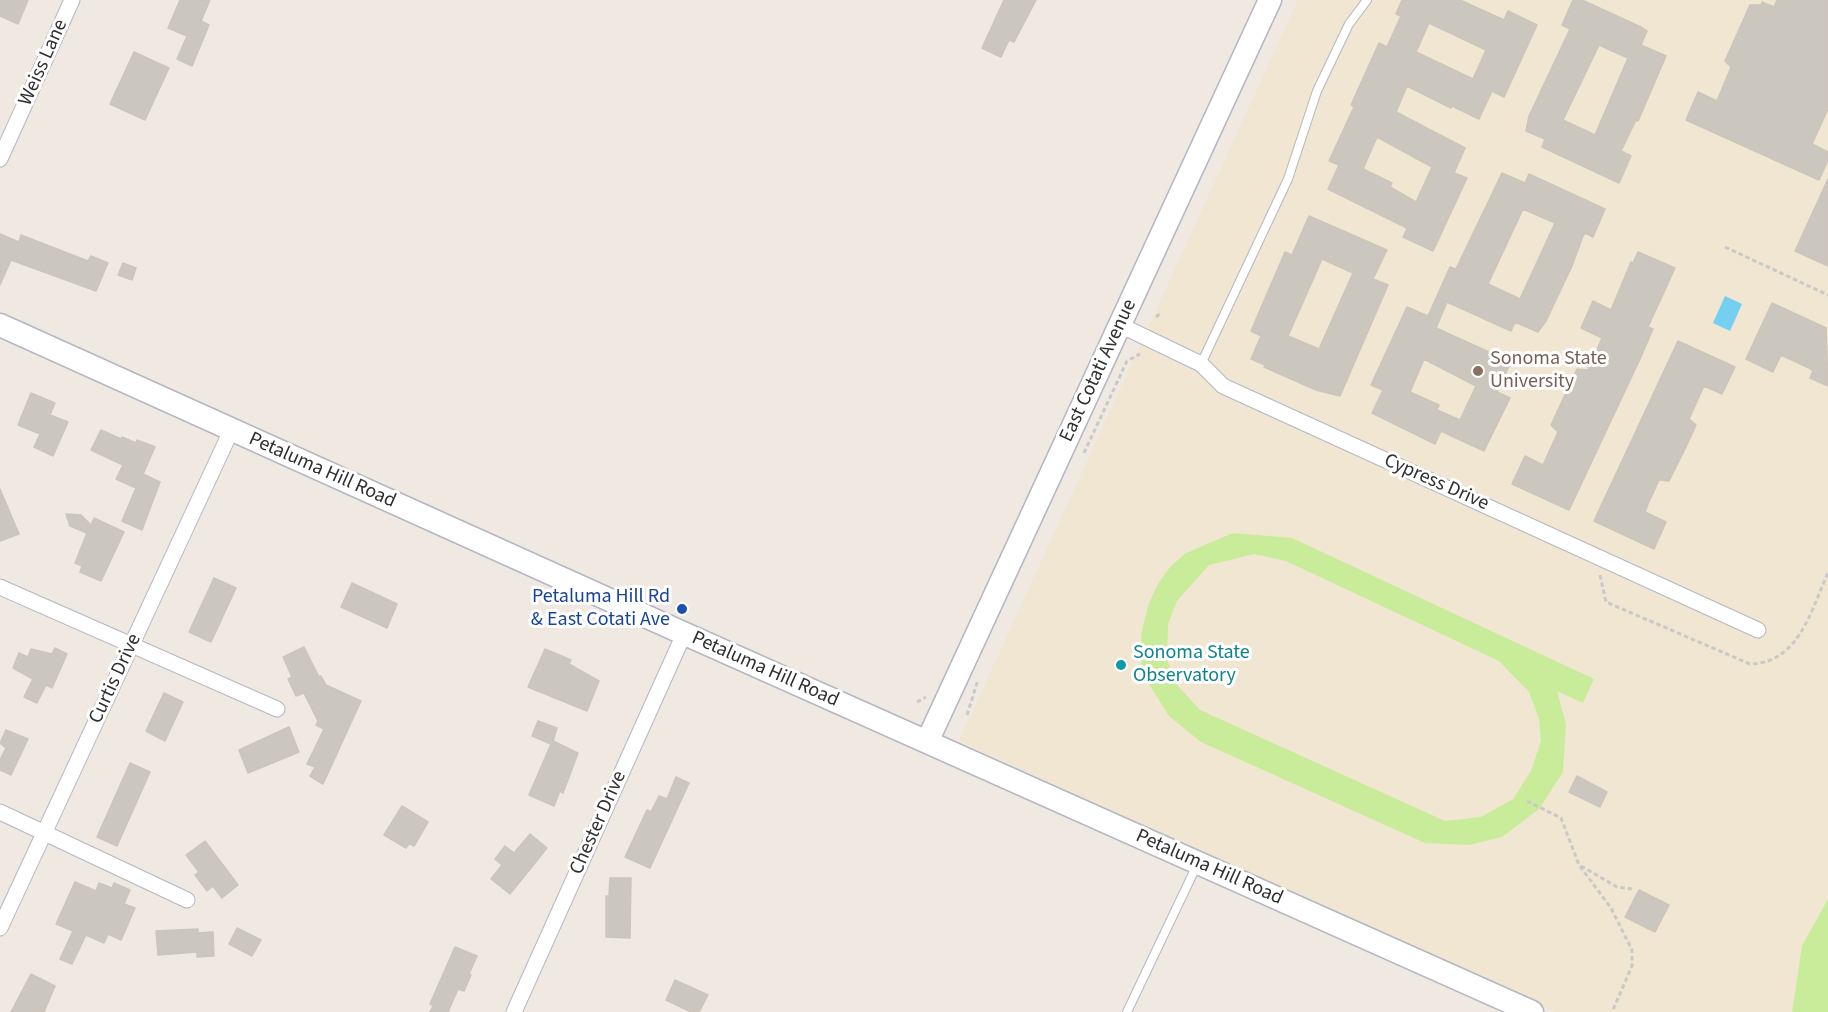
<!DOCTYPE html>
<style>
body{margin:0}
canvas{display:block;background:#efe9e1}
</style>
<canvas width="1828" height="1012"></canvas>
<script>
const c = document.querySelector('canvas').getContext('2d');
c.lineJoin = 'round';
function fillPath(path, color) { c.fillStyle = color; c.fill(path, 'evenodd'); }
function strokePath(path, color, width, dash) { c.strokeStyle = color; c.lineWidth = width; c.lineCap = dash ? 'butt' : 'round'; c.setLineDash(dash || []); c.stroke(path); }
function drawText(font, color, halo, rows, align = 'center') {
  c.font = font + ' "Source Sans 3",sans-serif'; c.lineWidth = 6; c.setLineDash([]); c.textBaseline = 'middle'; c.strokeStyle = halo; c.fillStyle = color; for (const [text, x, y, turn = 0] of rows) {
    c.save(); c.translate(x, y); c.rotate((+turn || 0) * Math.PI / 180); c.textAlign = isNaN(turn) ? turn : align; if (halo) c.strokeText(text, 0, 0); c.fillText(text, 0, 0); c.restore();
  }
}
fillPath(new Path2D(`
 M 1298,0 L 1828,0 L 1828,1012 L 1555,1012 L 959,741 Z`), '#f0e6d1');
fillPath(new Path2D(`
 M 1233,533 L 1292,538 L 1594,679 L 1583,703 L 1557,691 L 1566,724 L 1563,772 L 1539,809 L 1502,837 L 1469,845 L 1425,843 L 1201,742 L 1169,716 L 1144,676 L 1140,655 L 1142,630 L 1148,606 L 1158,584 L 1170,567 L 1186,553 ZM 1254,554 L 1286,561 L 1499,661 L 1529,692 L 1539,719 L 1541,741 L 1531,771 L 1513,799 L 1481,817 L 1445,821 L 1200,710 L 1178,686 L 1167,660 L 1168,624 L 1177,601 L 1209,565 Z
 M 1828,899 L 1828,1012 L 1792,1012 L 1802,946 Z`), '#c9ec9a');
fillPath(new Path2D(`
 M 1725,296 L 1742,304 L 1730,331 L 1713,323 Z`), '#75cff0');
const building = new Path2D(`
 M 0,0 L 28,0 L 18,24 L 0,16 Z
 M 180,0 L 210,0 L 201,21 L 209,25 L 192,66 L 177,59 L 187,36 L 168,28 Z
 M 1004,0 L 1036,0 L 1014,42 L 1009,40 L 1001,57 L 982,48 Z
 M 1402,0 L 1460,0 L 1504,20 L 1508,11 L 1537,25 L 1504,97 L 1492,91 L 1479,119 L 1452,106 L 1451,108 L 1407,86 L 1396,112 L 1465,148 L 1454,173 L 1467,178 L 1433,251 L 1403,237 L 1407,229 L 1405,227 L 1328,189 L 1339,165 L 1329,161 L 1354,107 L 1351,105 L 1379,43 L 1387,47 L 1401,16 L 1396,14 ZM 1429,23 L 1486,50 L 1473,79 L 1416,52 ZM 1377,137 L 1432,167 L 1416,202 L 1390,187 L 1392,183 L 1363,169 Z
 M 1573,0 L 1582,0 L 1641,27 L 1647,31 L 1641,45 L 1666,56 L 1638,121 L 1636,120 L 1621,151 L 1631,156 L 1619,183 L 1542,147 L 1545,139 L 1526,131 L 1529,116 L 1570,29 L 1562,25 ZM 1599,45 L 1628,58 L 1595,135 L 1563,120 Z
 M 1777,0 L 1828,0 L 1828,109 L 1812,144 L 1828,152 L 1828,160 L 1819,180 L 1686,120 L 1698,92 L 1717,101 L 1731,67 L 1725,61 L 1750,5 L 1761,5 L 1762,2 L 1774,7 Z
 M 134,52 L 169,68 L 145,120 L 110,104 Z
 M 1502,173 L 1525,183 L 1529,174 L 1605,209 L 1593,237 L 1585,233 L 1583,236 L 1572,266 L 1546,321 L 1538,332 L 1515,322 L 1511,331 L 1447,302 L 1436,328 L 1511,362 L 1497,392 L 1510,398 L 1484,451 L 1441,431 L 1435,444 L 1372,413 L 1383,390 L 1371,385 L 1407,307 L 1428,316 L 1450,267 L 1456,269 ZM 1523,209 L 1555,223 L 1520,299 L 1488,284 ZM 1424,359 L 1476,386 L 1460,420 L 1437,410 L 1439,405 L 1410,392 Z
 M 1828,179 L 1828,266 L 1795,251 Z
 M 1309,216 L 1387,250 L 1373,279 L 1388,285 L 1340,396 L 1316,390 L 1264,367 L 1265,365 L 1251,359 L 1261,336 L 1251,331 L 1285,252 L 1292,255 ZM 1322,259 L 1353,273 L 1319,349 L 1288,336 Z
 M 0,234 L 19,242 L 21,235 L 88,261 L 91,256 L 108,263 L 96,291 L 11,260 L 0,285 Z
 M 1638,252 L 1675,268 L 1648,327 L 1653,329 L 1640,359 L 1569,510 L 1512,484 L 1525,456 L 1543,465 L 1558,432 L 1551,425 L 1577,369 L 1588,370 L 1602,338 L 1581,328 L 1593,301 L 1611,310 L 1631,262 L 1633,263 Z
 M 123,263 L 136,268 L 132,280 L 118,275 Z
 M 1772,303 L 1826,328 L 1828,386 L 1810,378 L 1813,371 L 1809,368 L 1781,355 L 1773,372 L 1746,359 Z
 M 1678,341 L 1735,367 L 1722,394 L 1704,386 L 1689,419 L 1696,425 L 1685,449 L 1669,481 L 1659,480 L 1648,504 L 1645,512 L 1666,522 L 1654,549 L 1594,521 Z
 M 31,393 L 55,403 L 50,415 L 68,422 L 53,456 L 34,447 L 40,434 L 18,425 Z
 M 101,430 L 121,439 L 122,437 L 136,443 L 137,440 L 155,447 L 143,474 L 160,482 L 142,530 L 122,521 L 136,488 L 116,479 L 123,465 L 91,450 Z
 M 0,489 L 19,534 L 0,541 Z
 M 66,514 L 81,515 L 91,525 L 94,518 L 124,532 L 101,581 L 80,572 L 82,566 L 75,563 L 87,533 L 70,526 Z
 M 214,578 L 236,588 L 211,642 L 189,632 Z
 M 352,583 L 397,604 L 387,628 L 341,607 Z
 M 304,647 L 319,677 L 321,676 L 326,685 L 361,701 L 323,784 L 310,776 L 315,767 L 307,764 L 324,729 L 316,725 L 318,721 L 304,693 L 296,696 L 288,679 L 292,677 L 283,657 Z
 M 55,648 L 67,654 L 52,688 L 46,685 L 37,703 L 24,697 L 33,679 L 13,668 L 19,653 L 28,657 L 31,649 L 52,654 Z
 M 545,649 L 571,660 L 569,664 L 599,681 L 587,711 L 528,687 Z
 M 164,693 L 183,702 L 165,741 L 146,731 Z
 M 538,721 L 557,728 L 553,741 L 578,753 L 563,793 L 560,791 L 554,806 L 529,795 L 551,744 L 532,736 Z
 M 289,727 L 299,752 L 248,773 L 239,750 Z
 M 6,730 L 28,739 L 11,775 L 0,770 L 0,760 L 6,748 L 0,743 Z
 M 130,763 L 150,772 L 117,846 L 97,837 Z
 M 1577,776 L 1607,792 L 1600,807 L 1569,792 Z
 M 676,777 L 689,783 L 650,868 L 625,857 L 647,810 L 651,812 L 659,796 L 667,799 Z
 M 402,806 L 428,822 L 414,846 L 409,843 L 406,848 L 384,835 Z
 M 530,834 L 547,848 L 510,894 L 491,879 L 502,865 L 495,859 L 505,846 L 514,853 Z
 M 205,841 L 238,885 L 222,898 L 213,886 L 207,891 L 195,875 L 199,872 L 186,855 Z
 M 610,878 L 631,878 L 630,938 L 606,937 L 606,896 L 609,896 Z
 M 75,882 L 96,891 L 99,883 L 112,888 L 114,883 L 130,890 L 124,904 L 135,908 L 121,940 L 108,934 L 104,943 L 86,935 L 72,964 L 60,959 L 73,931 L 56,924 Z
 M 1639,890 L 1669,905 L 1655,932 L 1625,917 Z
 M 237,928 L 261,940 L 252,956 L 229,944 Z
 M 198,929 L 198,933 L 213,932 L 214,956 L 197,957 L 197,952 L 158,955 L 156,931 Z
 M 455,947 L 477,956 L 469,974 L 471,975 L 464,991 L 458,989 L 448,1012 L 430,1012 L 433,1006 L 430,1004 Z
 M 31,974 L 55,986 L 44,1012 L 11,1012 Z
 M 675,980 L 708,995 L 699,1012 L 691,1012 L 666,1000 Z`);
fillPath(building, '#cbc7bf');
strokePath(building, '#cbc5ba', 1.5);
const lane = new Path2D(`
 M 1201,364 L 1288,179 L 1317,91 L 1349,24 L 1367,0
 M 1127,1012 L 1197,865`);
const street = new Path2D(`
 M 0,159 L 72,0
 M 1120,325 L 1201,364 L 1223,386 L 1758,630
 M 0,587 L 277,709
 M 0,812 L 187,900
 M 0,928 L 231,431
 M 514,1012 L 684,634`);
const secondary = new Path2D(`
 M 0,325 L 674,629 L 1532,1012
 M 927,742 L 1270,0`);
strokePath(lane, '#b4b7c1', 10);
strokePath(street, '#b4b7c1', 17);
strokePath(secondary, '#b4b7c1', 25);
strokePath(new Path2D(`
 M 1725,247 L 1828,295
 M 1156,317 L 1161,313
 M 1084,453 L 1127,361 L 1140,354
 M 1600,575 L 1606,602 L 1750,664 C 1799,663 1811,610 1828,573
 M 917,702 L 926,697
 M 967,715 L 978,680
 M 1527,801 L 1561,818 L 1579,865 L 1611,908 L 1632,950 L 1632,966 L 1612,1012
 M 1581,866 L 1617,887 L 1632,889`), '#c9c9c9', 3, [4.5, 3]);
strokePath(lane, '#fff', 8);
strokePath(street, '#fff', 15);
strokePath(secondary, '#fff', 22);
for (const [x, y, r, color] of [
 [1478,371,6,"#8d6e63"],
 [682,609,6,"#1a4fb4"],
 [1121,665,6,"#0f9aa8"]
]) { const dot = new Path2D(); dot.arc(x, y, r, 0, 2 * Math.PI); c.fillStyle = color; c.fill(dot); strokePath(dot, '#fff', 2); }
drawText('20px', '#2e2e2e', '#fff', [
 ["Weiss Lane",44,63,-66],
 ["East Cotati Avenue",1099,371,-65],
 ["Petaluma Hill Road",322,471,24],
 ["Cypress Drive",1436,483,24],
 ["Petaluma Hill Road",765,670,24],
 ["Curtis Drive",116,679,-65],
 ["Chester Drive",599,823,-66],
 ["Petaluma Hill Road",1209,868,24]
]);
drawText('20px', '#785e54', '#fff', [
 ["Sonoma State",1490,360],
 ["University",1490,383]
], 'left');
drawText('20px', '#164399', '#fff', [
 ["Petaluma Hill Rd",670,598],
 ["& East Cotati Ave",670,621]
], 'right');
drawText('20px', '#0d838f', '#fff', [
 ["Sonoma State",1133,654],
 ["Observatory",1133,677]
], 'left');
</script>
